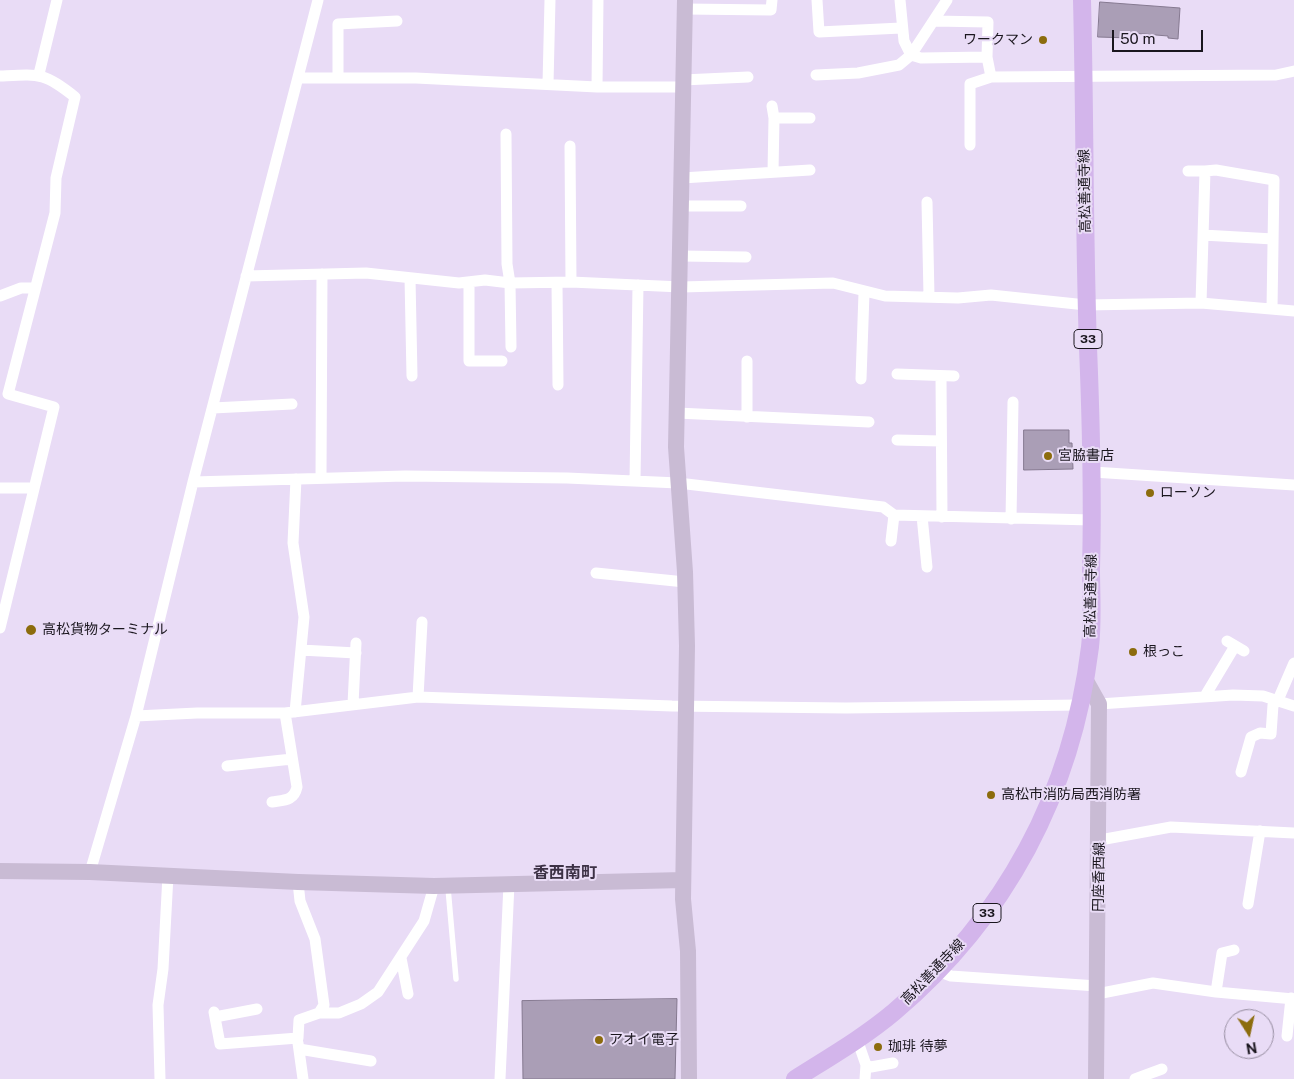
<!DOCTYPE html>
<meta charset="utf-8">
<style>
body{margin:0}
#map{position:relative;width:1294px;height:1079px;overflow:hidden;background:#e9dcf6;font-family:"Public Sans",sans-serif}
canvas{display:block}
.north{position:absolute;left:1224px;top:1009px;width:50px;height:50px;box-sizing:border-box;background:#e9dcf6;border:1px solid #968da0;border-radius:50%;rotate:170deg;font-size:14px;font-weight:700;line-height:20px;text-align:center;color:#1a161e}
.north::after{content:'';display:block;margin:auto;width:18px;height:22px;background:#8c6c0d;clip-path:polygon(50% 0,100% 100%,50% 72%,0 100%)}
.scale{position:absolute;left:1112px;top:30px;width:91px;height:22px;box-sizing:border-box;border:2px solid #1a161e;border-top:0;padding-left:6px;font-size:15px;line-height:18px;white-space:nowrap;color:#1a161e;-webkit-text-stroke:4px #e9dcf6;paint-order:stroke}
</style>
<div id="map">
<canvas width="1294" height="1079"></canvas>
<div class="north">N</div>
<div class="scale">50 m</div>
</div>
<script>
const c = document.querySelector('canvas').getContext('2d');
c.lineJoin = 'round';
function fillPath(path, color) { c.fillStyle = color; c.fill(path, 'evenodd'); }
function strokePath(path, color, width, dash) { c.strokeStyle = color; c.lineWidth = width; c.lineCap = dash ? 'butt' : 'round'; c.setLineDash(dash || []); c.stroke(path); }
function drawText(font, color, halo, rows, align = 'center') {
  c.font = font + ' "Public Sans","Noto Sans JP",sans-serif'; c.lineWidth = 4; c.setLineDash([]); c.textBaseline = 'middle'; c.strokeStyle = halo; c.fillStyle = color; for (const [text, x, y, turn = 0] of rows) {
    c.save(); c.translate(x, y); c.rotate((+turn || 0) * Math.PI / 180); c.textAlign = isNaN(turn) ? turn : align; if (halo) c.strokeText(text, 0, 0); c.fillText(text, 0, 0); c.restore();
  }
}
const building = new Path2D(`
 M 1100,2 L 1180,8 L 1178,39 L 1168,38 L 1168,36 L 1132,33 L 1131,38 L 1098,37 Z
 M 1024,430 L 1069,430 L 1069,443 L 1072,443 L 1073,469 L 1024,470 Z
 M 677,999 L 675,1079 L 523,1079 L 522,1001 Z`);
fillPath(building, '#aa9eb6');
strokePath(building, '#857990', 1);
strokePath(new Path2D(`
 M 448,888 L 456,979`), '#fff', 5.5);
strokePath(new Path2D(`
 M 817,0 L 819,32 L 901,28
 M 900,0 L 904,41 L 911,55 L 947,0
 M 685,9 L 771,10 L 772,0
 M 934,21 L 988,22 L 987,57 L 991,77
 M 39,74 L 57,0
 M 816,75 L 858,73 L 899,65 L 911,55 L 921,58 L 987,57
 M 0,76 C 39,74 44,72 75,97 L 56,178 L 55,213 L 8,394 L 54,407 L 0,628
 M 299,78 L 416,78 L 597,87 L 682,87
 M 338,78 L 338,24 L 397,21
 M 683,80 L 748,77
 M 548,84 L 550,0
 M 597,87 L 598,0
 M 772,106 L 774,118 L 773,172
 M 774,118 L 810,118
 M 506,134 L 507,264 L 510,283 L 511,347
 M 970,145 L 970,84 L 991,77 L 1276,75 L 1294,71
 M 570,146 L 571,282
 M 1188,171 L 1205,171
 M 682,178 L 810,170
 M 927,202 L 929,296
 M 682,206 L 741,206
 M 1203,235 L 1273,239
 M 682,256 L 746,257
 M 246,276 L 366,273 L 459,283 L 485,280 L 510,283 L 571,282 L 681,287 L 833,283 L 885,296 L 958,298 L 991,295 L 1086,305 L 1201,303 L 1294,311
 M 410,278 L 412,376
 M 469,282 L 469,361 L 502,361
 M 557,283 L 558,385
 M 0,296 L 21,288 L 35,288
 M 1201,303 L 1205,171 L 1216,170 L 1274,180 L 1272,309
 M 747,361 L 747,417
 M 897,374 L 954,376
 M 941,376 L 942,517
 M 861,379 L 864,293
 M 213,408 L 292,404
 M 677,413 L 869,422
 M 897,440 L 941,441
 M 1093,472 L 1294,485
 M 321,478 L 322,274
 M 635,481 L 638,285
 M 193,482 L 405,476 L 567,478 L 678,483 L 883,507 L 894,515 L 1092,520
 M 0,488 L 33,488
 M 922,516 L 927,567
 M 1011,519 L 1013,402
 M 891,541 L 894,515
 M 596,573 L 685,582
 M 1227,641 L 1244,651
 M 301,650 L 356,653
 M 1205,696 L 1235,646
 M 418,697 L 422,622
 M 353,704 L 356,643
 M 1099,704 L 1233,695 L 1263,696 L 1294,706
 M 295,712 L 304,617 L 293,543 L 296,479
 M 136,716 L 197,713 L 285,713 L 418,697 L 672,706 L 846,708 L 1079,705
 M 227,766 L 292,759
 M 1241,772 L 1251,737 L 1260,733 L 1271,734 L 1273,705 L 1278,700 L 1294,663
 M 272,802 C 284,800 294,801 297,787 L 285,713
 M 1100,840 L 1171,827 L 1294,833
 M 90,872 L 136,716 L 193,482 L 318,0
 M 1248,904 L 1260,831
 M 401,958 L 408,994
 M 938,971 L 951,976 L 1097,986
 M 1216,992 L 1222,953 L 1234,950
 M 1097,994 L 1153,983 L 1216,992 L 1294,999
 M 214,1012 L 220,1044 L 298,1038 L 299,1020 L 319,1013 L 324,1005 L 315,939 L 300,901 L 298,882
 M 319,1013 L 339,1013 L 361,1004 L 378,992 L 424,921 L 434,886
 M 215,1017 L 257,1009
 M 1287,1036 L 1291,998
 M 857,1039 L 866,1065 L 865,1079
 M 298,1043 L 303,1079
 M 299,1049 L 371,1061
 M 866,1065 L 871,1067 L 893,1063
 M 160,1079 L 158,1005 L 163,969 L 168,875
 M 500,1079 L 509,884
 M 1135,1079 L 1162,1069`), '#fff', 11);
strokePath(new Path2D(`
 M 685,0 L 676,447 L 685,572 L 687,646 L 683,899 L 688,951 L 689,1079
 M 1085,679 L 1099,704 L 1096,1079
 M 0,871 L 90,872 L 298,882 L 434,886 L 683,880`), '#c9bbd4', 16);
strokePath(new Path2D(`
 M 795,1079 C 828,1058 863,1038 894,1012 C 1006,917 1072,793 1090,647 C 1093,621 1091,594 1091,569 C 1093,495 1091,421 1088,347 C 1084,232 1085,116 1082,0`), '#d3b5eb', 18);
for (const [x, y, r, color] of [
 [1043,40,5,"#8c6c0d"],
 [1048,456,5,"#8c6c0d"],
 [1150,493,5,"#8c6c0d"],
 [31,630,6,"#8c6c0d"],
 [1133,652,5,"#8c6c0d"],
 [991,795,5,"#8c6c0d"],
 [599,1040,5,"#8c6c0d"],
 [878,1047,5,"#8c6c0d"]
]) { const dot = new Path2D(); dot.arc(x, y, r, 0, 2 * Math.PI); c.fillStyle = color; c.fill(dot); strokePath(dot, '#e9dcf6', 2); }
for (const [x, y, w] of [
 [1088,339,28],
 [987,913,28]
]) { const box = new Path2D(); box.roundRect(x - w / 2, y - 9.5, w, 19, 4); c.fillStyle = '#e9dcf6'; c.fill(box); strokePath(box, '#1a161e', 1); }
drawText('bold 12px', '#1a161e', null, [
 ["33",1088,339],
 ["33",987,913]
]);
drawText('14px', '#1a161e', '#e9dcf6', [
 ["ワークマン",1033,40,"right"],
 ["宮脇書店",1058,456],
 ["ローソン",1160,493],
 ["高松貨物ターミナル",42,630],
 ["根っこ",1143,652],
 ["高松市消防局西消防署",1001,795],
 ["アオイ電子",609,1040],
 ["珈琲 待夢",888,1047]
], 'left');
drawText('14px', '#1a161e', '#e9dcf6', [
 ["高松善通寺線",1085,191,-91],
 ["高松善通寺線",1091,596,-89],
 ["円座香西線",1099,877,-89],
 ["高松善通寺線",933,972,-46]
]);
drawText('bold 16px', '#3c3145', '#e9dcf6', [
 ["香西南町",565,873]
]);
</script>
